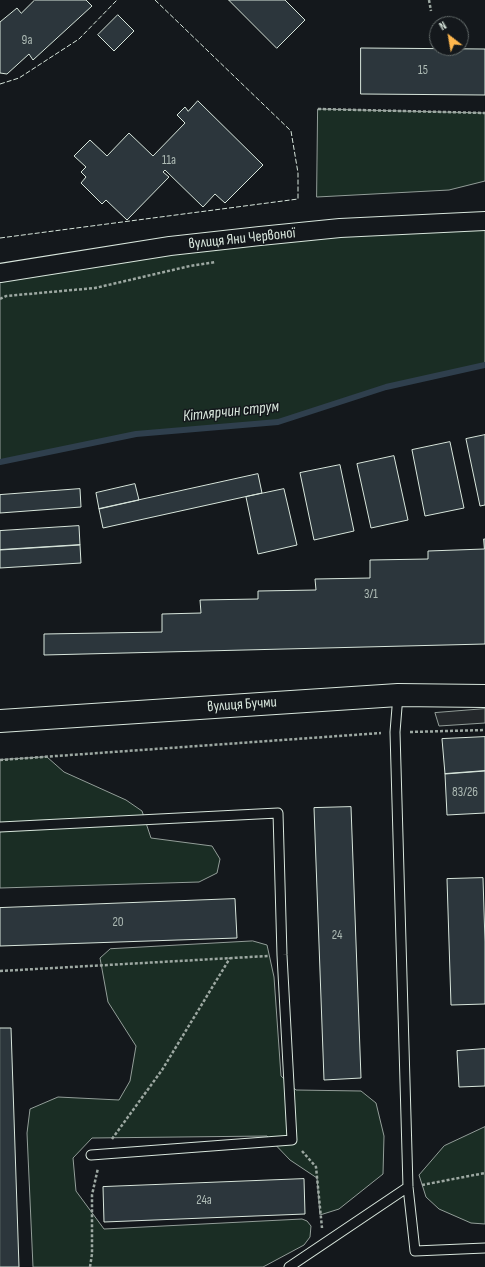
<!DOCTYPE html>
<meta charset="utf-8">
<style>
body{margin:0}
#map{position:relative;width:485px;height:1267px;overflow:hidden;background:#14181c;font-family:"Sofia Sans Condensed",sans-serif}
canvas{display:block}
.north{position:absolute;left:429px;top:16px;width:40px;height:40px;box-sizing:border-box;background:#14181c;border:1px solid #626a69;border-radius:50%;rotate:329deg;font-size:11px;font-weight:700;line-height:16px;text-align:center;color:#d8e6dc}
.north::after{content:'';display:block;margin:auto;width:14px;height:18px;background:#ffb74d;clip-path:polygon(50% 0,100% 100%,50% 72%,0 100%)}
</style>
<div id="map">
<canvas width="485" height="1267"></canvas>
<div class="north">N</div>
</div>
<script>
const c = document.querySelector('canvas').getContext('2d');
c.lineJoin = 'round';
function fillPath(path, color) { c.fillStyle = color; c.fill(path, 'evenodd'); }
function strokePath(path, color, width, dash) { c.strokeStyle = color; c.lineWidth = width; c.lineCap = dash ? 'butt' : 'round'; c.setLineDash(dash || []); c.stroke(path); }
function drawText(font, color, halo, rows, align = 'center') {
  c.font = font + ' "Sofia Sans Condensed",sans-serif'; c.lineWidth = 3; c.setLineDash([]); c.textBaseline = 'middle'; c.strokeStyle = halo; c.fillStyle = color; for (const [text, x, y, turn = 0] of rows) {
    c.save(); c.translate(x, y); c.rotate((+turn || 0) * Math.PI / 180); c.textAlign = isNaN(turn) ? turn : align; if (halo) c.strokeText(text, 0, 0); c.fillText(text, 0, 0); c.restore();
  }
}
const green = new Path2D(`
 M 318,109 L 485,113 L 485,181 L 449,190 L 317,197 Z
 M 485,221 L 485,364 L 386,386 L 277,421 L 136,433 L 0,461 L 0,273 Z
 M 47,757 L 64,772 L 126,800 L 142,811 L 151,838 L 212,846 L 220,859 L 217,873 L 199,882 L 0,888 L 0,760 Z
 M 253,941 L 267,945 L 274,977 L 281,1076 L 296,1090 L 361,1091 L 376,1103 L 384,1136 L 383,1174 L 339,1209 L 320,1215 L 317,1178 L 290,1160 L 267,1136 L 92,1138 L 73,1158 L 76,1191 L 104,1229 L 302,1219 L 307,1221 L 311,1226 L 310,1237 L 304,1245 L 263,1267 L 33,1267 L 27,1133 L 30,1109 L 58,1097 L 119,1100 L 130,1081 L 136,1046 L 108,1002 L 100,958 L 110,949 Z
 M 485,1127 L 485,1224 L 471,1223 L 439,1209 L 426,1197 L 419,1175 L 444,1146 Z`);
fillPath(green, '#1a2d24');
strokePath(green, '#939e99', 1);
const parking = new Path2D(`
 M 485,709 L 485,723 L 439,726 L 435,713 Z`);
fillPath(parking, '#24282b');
strokePath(parking, '#939e99', 1);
strokePath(new Path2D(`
 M 0,462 L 136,434 L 278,422 L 386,387 L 485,365`), '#2f3f4d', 6);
const building = new Path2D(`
 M 35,0 L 86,0 L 92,6 L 33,60 L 29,54 L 7,74 L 0,73 L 0,22 L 17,8 L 21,13 Z
 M 229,0 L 285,0 L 305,20 L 277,48 Z
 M 118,15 L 134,31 L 114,51 L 98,35 Z
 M 361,48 L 485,49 L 485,95 L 361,94 Z
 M 198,101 L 263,165 L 225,203 L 215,194 L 203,207 L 165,170 L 163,172 L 169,177 L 127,220 L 106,200 L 102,204 L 81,183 L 86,177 L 81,172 L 86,167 L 74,156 L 90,140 L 107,156 L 129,133 L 153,156 L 185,123 L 177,115 L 185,107 L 188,111 Z
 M 485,435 L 485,505 L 480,506 L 466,439 Z
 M 450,442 L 464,508 L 425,516 L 412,450 Z
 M 394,456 L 408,520 L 371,528 L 357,464 Z
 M 340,465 L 354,531 L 314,540 L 300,473 Z
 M 258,474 L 262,493 L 103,528 L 99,509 Z
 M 135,484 L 139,500 L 99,509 L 96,493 Z
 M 80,489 L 81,507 L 0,513 L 0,495 Z
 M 284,489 L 297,545 L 258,554 L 246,497 Z
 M 79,526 L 80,545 L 0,550 L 0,531 Z
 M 484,539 L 485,539 L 485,644 L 44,655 L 44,634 L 162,632 L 162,614 L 201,613 L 200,600 L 258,599 L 258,591 L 316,590 L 315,579 L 370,578 L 370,560 L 428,559 L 428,551 L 484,549 Z
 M 80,545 L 81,563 L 0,568 L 0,550 Z
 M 485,737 L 485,771 L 445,774 L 442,739 Z
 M 485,771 L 485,813 L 447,815 L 445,774 Z
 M 351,807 L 361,1078 L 324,1080 L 314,808 Z
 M 483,878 L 485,942 L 485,1004 L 451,1005 L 447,879 Z
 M 235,899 L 237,938 L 0,946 L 0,908 Z
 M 0,1028 L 11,1028 L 19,1267 L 0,1267 Z
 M 485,1049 L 485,1086 L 459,1087 L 457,1051 Z
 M 304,1179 L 305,1214 L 104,1222 L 103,1187 Z`);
fillPath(building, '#2c363c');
strokePath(building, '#d8e6dc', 1);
const service = new Path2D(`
 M 398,695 L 395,732 L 408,1187 L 415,1251 L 485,1248
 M 0,827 L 278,813 L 282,955 L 292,1140 L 91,1155
 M 289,1267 L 408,1187`);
const minor = new Path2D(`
 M 0,273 L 170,246 L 260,236 L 340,228 L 485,221`);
const tertiary = new Path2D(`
 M 0,721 L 398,695 L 485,696`);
strokePath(service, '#d8e6dc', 11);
strokePath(minor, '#d8e6dc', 20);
strokePath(tertiary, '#d8e6dc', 24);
strokePath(new Path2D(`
 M 429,0 L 431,11
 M 318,109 L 485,113
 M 0,299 L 6,296 L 95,288 L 190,266 L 216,262
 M 410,732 L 485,730
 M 0,760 L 381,733
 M 0,971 L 268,956
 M 112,1139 L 162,1070 L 230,958
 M 302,1151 L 316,1167 L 322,1228
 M 422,1185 L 485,1173
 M 90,1267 L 92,1254 L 92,1195 L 98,1168`), '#9da8a2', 2.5, [3, 2]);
strokePath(service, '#14181c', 9);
strokePath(minor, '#14181c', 18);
strokePath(tertiary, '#14181c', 22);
strokePath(new Path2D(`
 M 0,84 L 19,78 L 79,39 L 117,0
 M 0,238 L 298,199 L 298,173 L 291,131 L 155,0`), '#d8e6dc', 1, [5, 2]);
drawText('13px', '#adbab4', null, [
 ["9а",27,41],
 ["15",423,71],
 ["11а",169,161],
 ["3/1",371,595],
 ["83/26",465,793],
 ["20",118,923],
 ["24",337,936],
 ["24а",204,1201]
]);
drawText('15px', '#d8e6dc', '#14181c', [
 ["вулиця Яни Червоної",242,239,-6],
 ["вулиця Бучми",242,705,-4]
]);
drawText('italic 16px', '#d8e6dc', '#14181c', [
 ["Кітлярчин струм",231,412,-6]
]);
</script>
